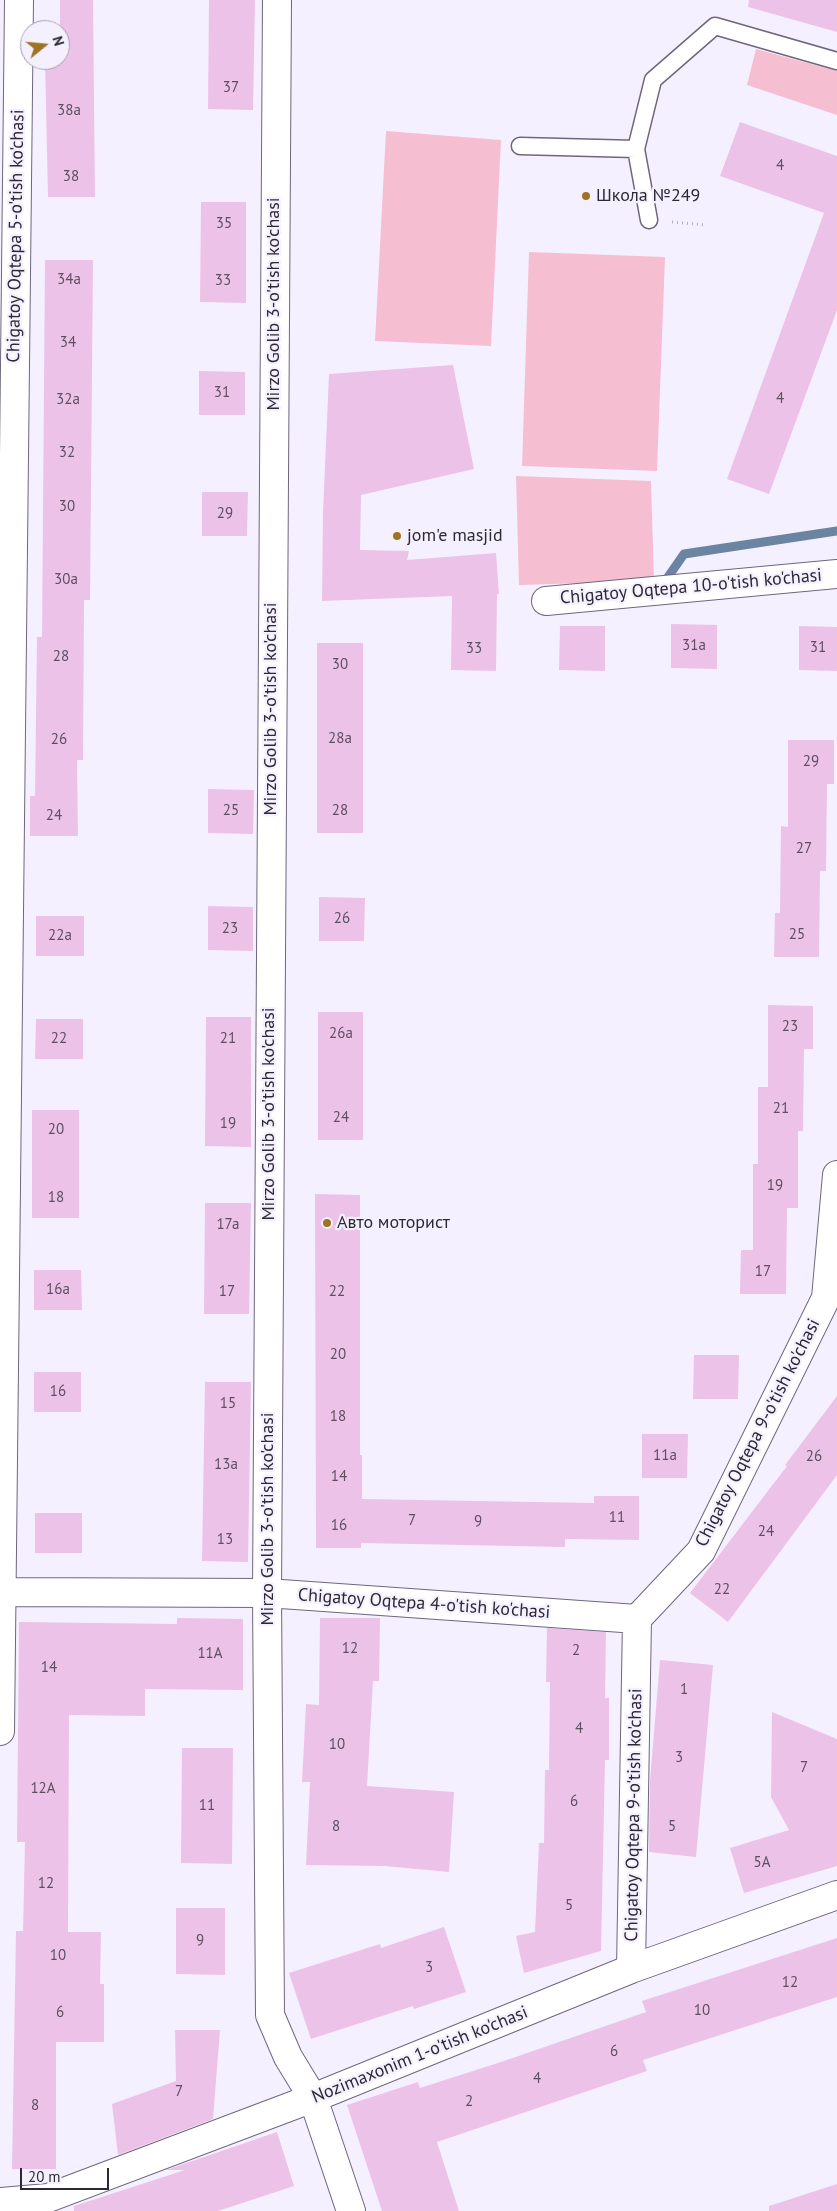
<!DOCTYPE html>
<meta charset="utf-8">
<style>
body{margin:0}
#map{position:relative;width:837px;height:2211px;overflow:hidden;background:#f5f0ff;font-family:"PT Sans",sans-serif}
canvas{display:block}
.north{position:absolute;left:20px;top:20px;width:50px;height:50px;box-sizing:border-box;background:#f5f0ff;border:1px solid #a5a0ad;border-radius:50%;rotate:73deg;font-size:14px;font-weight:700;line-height:20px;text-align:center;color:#2d2932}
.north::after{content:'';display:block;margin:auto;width:18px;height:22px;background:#a07224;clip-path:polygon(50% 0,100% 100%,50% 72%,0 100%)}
.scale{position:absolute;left:20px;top:2168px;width:89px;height:22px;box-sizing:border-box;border:2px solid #2d2932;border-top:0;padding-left:6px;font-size:15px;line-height:18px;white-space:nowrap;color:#2d2932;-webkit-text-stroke:4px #f5f0ff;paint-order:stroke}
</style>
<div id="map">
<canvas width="837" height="2211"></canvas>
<div class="north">N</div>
<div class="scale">20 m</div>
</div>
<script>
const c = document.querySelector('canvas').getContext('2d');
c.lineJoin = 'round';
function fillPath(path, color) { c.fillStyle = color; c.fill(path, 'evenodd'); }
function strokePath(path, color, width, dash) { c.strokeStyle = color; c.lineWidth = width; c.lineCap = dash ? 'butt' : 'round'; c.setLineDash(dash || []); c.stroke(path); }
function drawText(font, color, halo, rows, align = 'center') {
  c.font = font + ' "PT Sans",sans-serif'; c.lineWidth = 4.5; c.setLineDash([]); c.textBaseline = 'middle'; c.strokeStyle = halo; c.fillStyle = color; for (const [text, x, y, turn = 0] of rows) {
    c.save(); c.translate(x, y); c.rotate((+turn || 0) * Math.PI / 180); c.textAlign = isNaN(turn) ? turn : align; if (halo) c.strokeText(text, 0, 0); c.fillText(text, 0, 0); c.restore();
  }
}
fillPath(new Path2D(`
 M 756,49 L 837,71 L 837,115 L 747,85 Z
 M 386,131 L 501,140 L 491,346 L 375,341 Z
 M 529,252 L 665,257 L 657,471 L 522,466 Z
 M 516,476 L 651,481 L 654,581 L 519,585 Z`), '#f5bfd1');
strokePath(new Path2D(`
 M 668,577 L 684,554 L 837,531`), '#6b84a2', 9);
fillPath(new Path2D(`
 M 60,0 L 93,0 L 95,197 L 48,197 L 45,60 L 60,60 Z
 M 209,0 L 255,0 L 253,110 L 208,109 Z
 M 749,0 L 837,0 L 837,32 L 748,7 Z
 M 740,122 L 837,156 L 837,310 L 769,494 L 727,479 L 824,213 L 720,176 Z
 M 201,202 L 246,202 L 246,303 L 200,302 Z
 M 45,260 L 93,260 L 90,600 L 84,600 L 83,760 L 77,760 L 78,836 L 30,836 L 30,796 L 35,796 L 37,637 L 42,637 Z
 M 453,365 L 474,469 L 361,495 L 360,550 L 409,551 L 407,560 L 496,553 L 499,594 L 497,594 L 496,671 L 451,670 L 452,596 L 322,601 L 323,512 L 329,374 Z
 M 199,371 L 245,372 L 245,415 L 199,415 Z
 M 202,492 L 248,492 L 247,536 L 202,536 Z
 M 671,624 L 717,625 L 717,669 L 671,668 Z
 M 560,626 L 605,626 L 605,671 L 559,670 Z
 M 799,626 L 837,627 L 837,671 L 799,670 Z
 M 317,643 L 363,643 L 363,833 L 317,833 Z
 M 788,740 L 834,740 L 834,784 L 827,784 L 826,871 L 820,871 L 819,957 L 774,957 L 775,913 L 780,913 L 781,826 L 788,827 Z
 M 208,789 L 254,790 L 253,834 L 208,833 Z
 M 319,897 L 365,898 L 364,941 L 319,941 Z
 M 208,906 L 253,907 L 253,951 L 208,950 Z
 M 36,916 L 84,916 L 84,956 L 36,956 Z
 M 768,1005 L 813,1006 L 813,1049 L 804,1049 L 803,1131 L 798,1131 L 798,1208 L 787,1208 L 786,1294 L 740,1294 L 741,1250 L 753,1250 L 753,1164 L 758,1164 L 758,1087 L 768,1087 Z
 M 318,1012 L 363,1012 L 363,1140 L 318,1140 Z
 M 206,1017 L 251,1017 L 251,1147 L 205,1146 Z
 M 36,1019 L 83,1019 L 83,1059 L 35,1059 Z
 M 32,1110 L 79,1110 L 79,1218 L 32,1218 Z
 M 315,1194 L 360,1195 L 360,1455 L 362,1455 L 362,1499 L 594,1503 L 594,1496 L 639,1496 L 639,1540 L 565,1539 L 565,1547 L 361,1543 L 361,1548 L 316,1548 Z
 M 205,1203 L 251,1203 L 249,1314 L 204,1314 Z
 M 34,1270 L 81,1270 L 82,1310 L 34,1310 Z
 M 694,1355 L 739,1355 L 738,1399 L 693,1399 Z
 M 34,1372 L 81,1372 L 81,1412 L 34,1412 Z
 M 205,1382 L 251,1382 L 248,1562 L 202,1561 Z
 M 837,1396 L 837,1475 L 728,1622 L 690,1593 L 787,1466 L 785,1465 Z
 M 642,1434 L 688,1434 L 687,1478 L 642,1478 Z
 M 35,1513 L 82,1513 L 82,1553 L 35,1553 Z
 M 177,1618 L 243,1619 L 243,1690 L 145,1689 L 145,1716 L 69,1715 L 68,1932 L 101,1932 L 100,1984 L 104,1984 L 104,2042 L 56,2042 L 56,2169 L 12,2169 L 16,1931 L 23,1931 L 25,1842 L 17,1842 L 19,1622 L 177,1624 Z
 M 320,1618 L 380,1618 L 379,1681 L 373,1681 L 367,1786 L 454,1792 L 449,1872 L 384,1866 L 306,1865 L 310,1782 L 302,1782 L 306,1704 L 319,1705 Z
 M 547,1628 L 606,1632 L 605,1698 L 609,1698 L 609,1760 L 605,1760 L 601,1951 L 524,1973 L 516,1936 L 535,1932 L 539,1843 L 544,1843 L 545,1770 L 549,1770 L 550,1682 L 546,1682 Z
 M 660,1660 L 713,1665 L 696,1857 L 649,1852 L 650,1781 Z
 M 772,1712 L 837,1739 L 837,1866 L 744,1893 L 730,1848 L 789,1830 L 771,1797 Z
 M 182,1748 L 233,1748 L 232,1864 L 181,1863 Z
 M 176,1908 L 225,1908 L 225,1975 L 176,1974 Z
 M 444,1927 L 466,1992 L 414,2009 L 413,2006 L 311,2039 L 289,1973 L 380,1944 L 381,1948 Z
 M 837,1938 L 837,1997 L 643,2060 L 647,2071 L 437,2142 L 459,2211 L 382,2211 L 347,2105 L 418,2082 L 420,2088 L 504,2061 L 646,2012 L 642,2001 Z
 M 175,2030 L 220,2030 L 213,2119 L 118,2155 L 112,2104 L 176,2081 Z
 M 277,2132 L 294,2186 L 218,2211 L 74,2211 L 74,2206 L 185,2170 L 166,2170 Z
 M 837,2184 L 837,2211 L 769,2211 L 769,2206 Z`), '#edc2e8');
const service = new Path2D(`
 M 520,146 L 636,149 L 653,80 L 715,26 L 837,61
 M 636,149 L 649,220`);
const minor = new Path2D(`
 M 277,0 L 267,1593 L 270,2015 L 288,2057 L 313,2098 L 351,2211
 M 546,601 L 837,574
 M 0,1592 L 267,1593 L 637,1619
 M 0,1731 L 19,0
 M 631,1969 L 637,1619 L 701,1551 L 826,1298 L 837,1175
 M 0,2202 L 48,2198 L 313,2098 L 631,1969 L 837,1895`);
strokePath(service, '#6f667c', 19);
strokePath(minor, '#6f667c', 30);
strokePath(new Path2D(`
 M 672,222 L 706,225`), '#b0abb8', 3, [1, 4]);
strokePath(service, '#fff', 16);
strokePath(minor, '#fff', 28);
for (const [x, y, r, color] of [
 [586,196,5,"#a07224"],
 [397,536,5,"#a07224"],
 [327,1223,5,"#a07224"]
]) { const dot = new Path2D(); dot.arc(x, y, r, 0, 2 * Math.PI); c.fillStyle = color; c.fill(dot); strokePath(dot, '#f5f0ff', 2); }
drawText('15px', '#5d4f60', null, [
 ["37",231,88],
 ["38a",69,111],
 ["4",780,166],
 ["38",71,177],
 ["35",224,224],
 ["34a",69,280],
 ["33",223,281],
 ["34",68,343],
 ["31",222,393],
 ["4",780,399],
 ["32a",68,400],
 ["32",67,453],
 ["30",67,507],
 ["29",225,514],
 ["30a",66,580],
 ["31a",694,646],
 ["31",818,648],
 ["33",474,649],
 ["28",61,657],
 ["30",340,665],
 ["28a",340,739],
 ["26",59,740],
 ["29",811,762],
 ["25",231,811],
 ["28",340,811],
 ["24",54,816],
 ["27",804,849],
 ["26",342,919],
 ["23",230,929],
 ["25",797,935],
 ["22a",60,936],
 ["23",790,1027],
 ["26a",341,1034],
 ["22",59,1039],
 ["21",228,1039],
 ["21",781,1109],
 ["24",341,1118],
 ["19",228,1124],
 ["20",56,1130],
 ["19",775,1186],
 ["18",56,1198],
 ["17a",228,1225],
 ["17",763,1272],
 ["16a",58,1290],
 ["17",227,1292],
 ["22",337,1292],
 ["20",338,1355],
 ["16",58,1392],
 ["15",228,1404],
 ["18",338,1417],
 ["11a",665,1456],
 ["26",814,1457],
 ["13a",226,1465],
 ["14",339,1477],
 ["11",617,1518],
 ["7",412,1521],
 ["9",478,1522],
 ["16",339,1526],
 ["24",766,1532],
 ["13",225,1540],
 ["22",722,1590],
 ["12",350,1649],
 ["2",576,1651],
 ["11A",210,1654],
 ["14",49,1668],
 ["1",684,1690],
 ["4",579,1729],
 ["10",337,1745],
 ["3",679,1758],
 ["7",804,1768],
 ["12A",43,1789],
 ["6",574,1802],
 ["11",207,1806],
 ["8",336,1827],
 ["5",672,1827],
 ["5A",762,1863],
 ["12",46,1884],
 ["5",569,1906],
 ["9",200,1941],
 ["10",58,1956],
 ["3",429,1968],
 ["12",790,1983],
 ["10",702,2011],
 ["6",60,2013],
 ["6",614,2052],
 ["4",537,2079],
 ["7",179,2092],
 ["2",469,2102],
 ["8",35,2106]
]);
drawText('18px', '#2d2932', '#f5f0ff', [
 ["Школа №249",596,196],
 ["jom'e masjid",407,536],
 ["Авто моторист",337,1223]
], 'left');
drawText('18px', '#2d2932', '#f5f0ff', [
 ["Chigatoy Oqtepa 5-o'tish ko'chasi",16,236,-89],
 ["Mirzo Golib 3-o'tish ko'chasi",274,304,-90],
 ["Chigatoy Oqtepa 10-o'tish ko'chasi",691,587,-5],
 ["Mirzo Golib 3-o'tish ko'chasi",271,709,-90],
 ["Mirzo Golib 3-o'tish ko'chasi",269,1114,-90],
 ["Chigatoy Oqtepa 9-o'tish ko'chasi",758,1433,-63],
 ["Mirzo Golib 3-o'tish ko'chasi",268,1519,-90],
 ["Chigatoy Oqtepa 4-o'tish ko'chasi",424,1604,4],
 ["Chigatoy Oqtepa 9-o'tish ko'chasi",634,1815,-89],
 ["Nozimaxonim 1-o'tish ko'chasi",420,2055,-22]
]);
</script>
